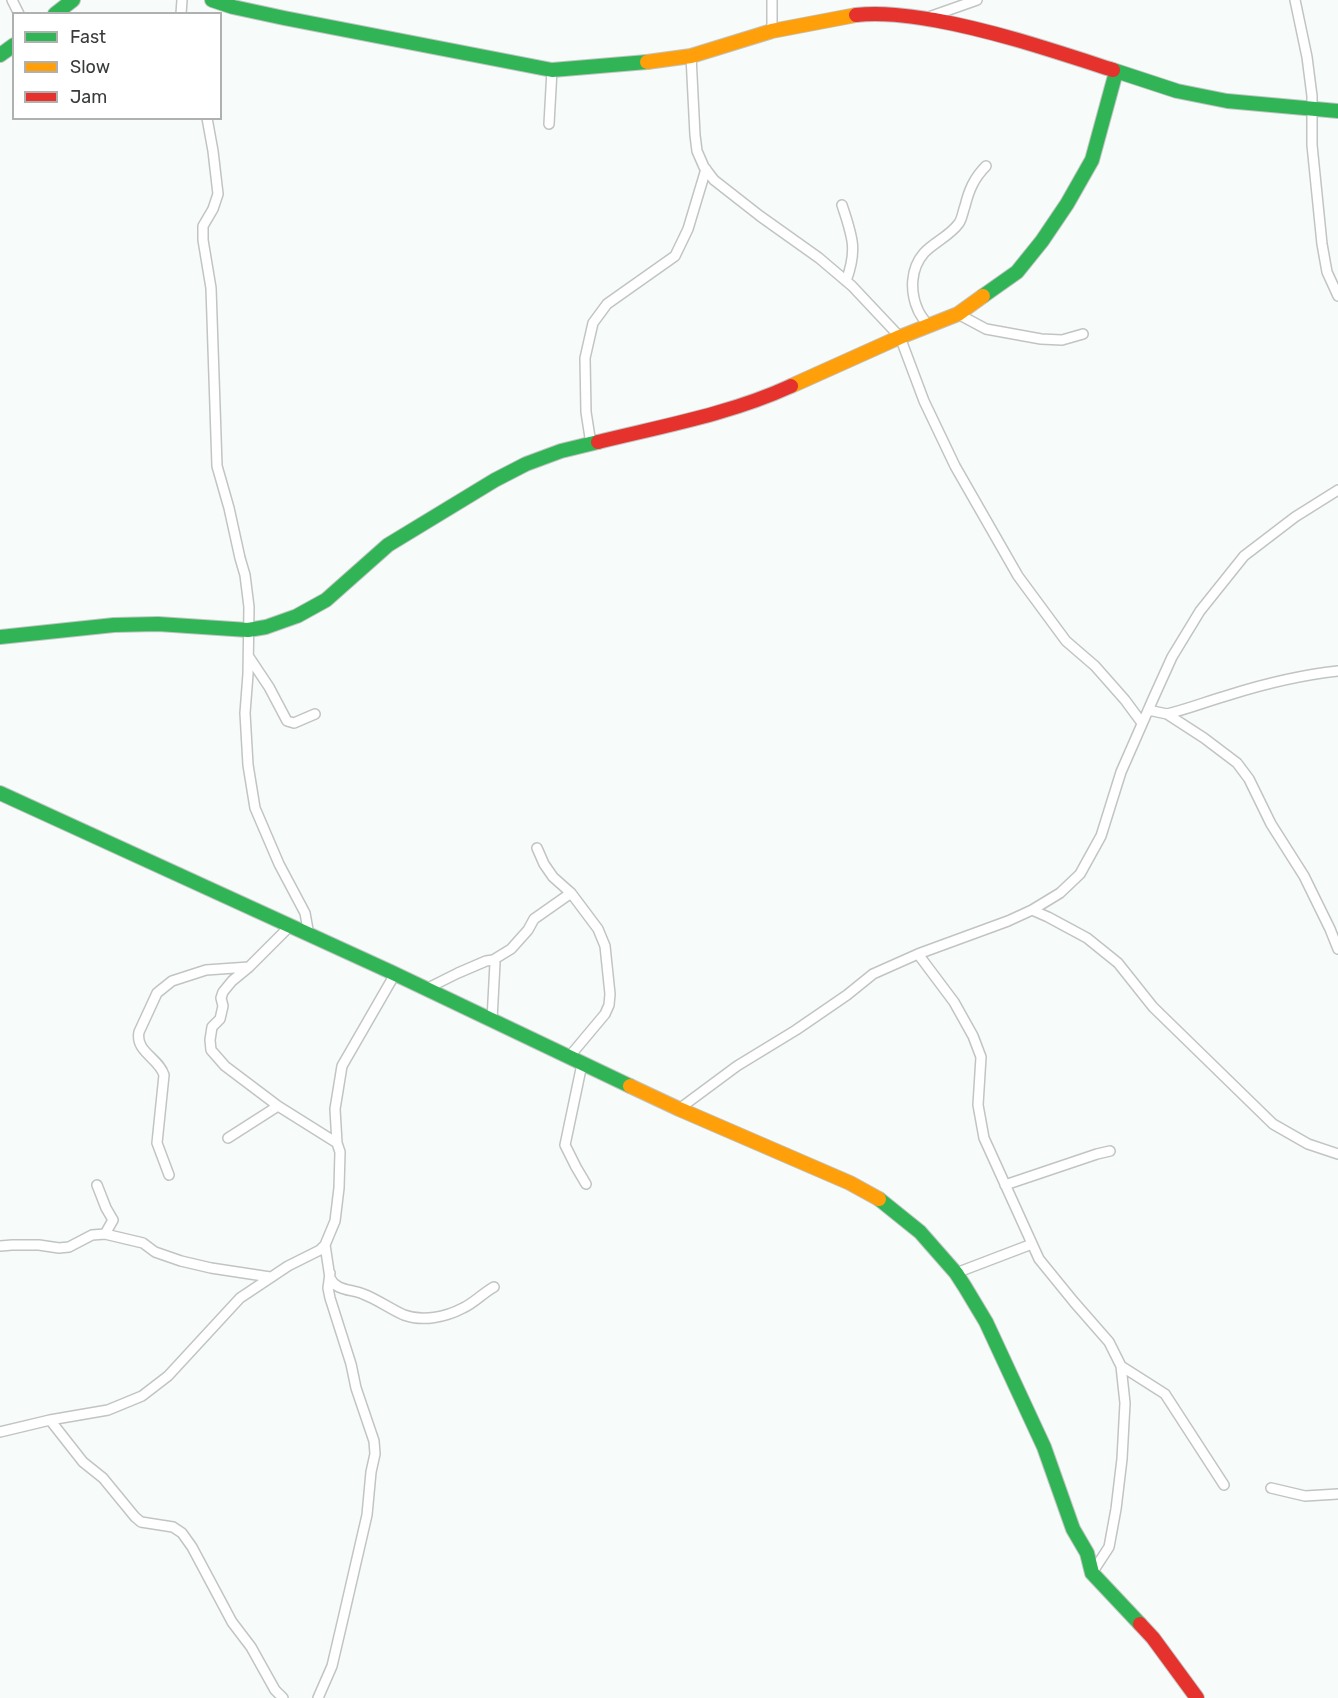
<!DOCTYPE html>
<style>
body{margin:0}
#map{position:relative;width:1338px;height:1698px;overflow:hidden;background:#f7fcfa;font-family:Rubik,sans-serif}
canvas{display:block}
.legend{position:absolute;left:12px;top:12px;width:210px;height:108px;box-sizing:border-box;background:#fff;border:2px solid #afb1b0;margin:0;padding:8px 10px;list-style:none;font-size:18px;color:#383b3a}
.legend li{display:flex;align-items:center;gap:12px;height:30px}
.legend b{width:30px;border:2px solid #afb1b0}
</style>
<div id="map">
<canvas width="1338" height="1698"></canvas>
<ul class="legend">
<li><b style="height:8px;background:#30b455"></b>Fast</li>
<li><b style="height:8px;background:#ff9f0a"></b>Slow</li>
<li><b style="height:8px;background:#e5322d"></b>Jam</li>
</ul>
</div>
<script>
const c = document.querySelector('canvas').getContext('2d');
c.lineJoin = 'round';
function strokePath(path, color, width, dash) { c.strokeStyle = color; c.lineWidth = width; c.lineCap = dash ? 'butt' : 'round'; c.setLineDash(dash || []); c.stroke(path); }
const street = new Path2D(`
 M 12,0 L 19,14
 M 772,0 L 772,31
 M 1295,0 L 1307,57 L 1312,96 L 1312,145 L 1322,244 L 1327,272 L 1338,296
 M 181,14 L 182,0
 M 926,18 L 977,0
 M 691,56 L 695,135 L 697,151 L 704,167 L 714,180 L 760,216 L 819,258 L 852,286 L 900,337 L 924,401 L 955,466 L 1018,576 L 1066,641 L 1095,666 L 1125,700 L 1142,723
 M 207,118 L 213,151 L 218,194 L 213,209 L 203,226 L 203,240 L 211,288 L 217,466 L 229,508 L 240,558 L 245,575 L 249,607 L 248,674 L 245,713 L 248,765 L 255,808 L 279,864 L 305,913 L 309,935
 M 549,124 L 552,70
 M 842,205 C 852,236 858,249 846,281
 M 958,314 L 986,329 L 1041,339 L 1062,340 L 1083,334
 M 928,325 C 924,320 920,315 918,310 C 910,292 910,269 924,253 C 934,242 950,236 959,223 C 962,219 963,211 965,206 C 969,190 974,178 986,166
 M 591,444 L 586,412 L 585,358 L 593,323 L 607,304 L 675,256 L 688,229 L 706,169
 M 249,657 L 269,687 L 287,721 L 294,723 L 315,714
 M 1148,710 L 1167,714 L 1204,738 L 1237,763 L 1249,779 L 1271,824 L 1304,876 L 1330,929 L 1338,949
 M 1167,714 C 1188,709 1208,701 1229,695 C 1264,684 1301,675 1338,671
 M 537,848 L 544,864 L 553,877 L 571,893 L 598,929 L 605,946 L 610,994 L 609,1005 L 605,1014 L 569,1057
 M 1032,910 L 1048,917 L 1087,938 L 1118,963 L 1153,1007 L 1273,1124 L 1308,1144 L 1338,1154
 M 290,926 L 249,967 L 232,981 L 223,992 L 221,998 L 223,1006 L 220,1019 L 212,1027 L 210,1040 L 211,1050 L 225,1066 L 278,1106 L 337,1143
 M 918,954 L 954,1002 L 973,1036 L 981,1057 L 978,1105 L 984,1138 L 1039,1259 L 1074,1302 L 1109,1342 L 1121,1366 L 1125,1403 L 1122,1459 L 1116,1509 L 1109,1547 L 1092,1573
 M 426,989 L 458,973 L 486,961 L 493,960 L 511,949 L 528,930 L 534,919 L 571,893
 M 492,1020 L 495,963 L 493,960
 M 582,1064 L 565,1145 L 576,1167 L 586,1184
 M 679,1109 L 737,1066 L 796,1030 L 847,995 L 873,974 L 918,954 L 1008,921 L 1032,910 L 1060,893 L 1080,874 L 1101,836 L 1121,772 L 1153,699 L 1172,657 L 1200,611 L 1244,556 L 1295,517 L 1338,490
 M 228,1138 L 278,1106
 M 169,1175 L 157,1143 L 164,1075 C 159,1058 135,1052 139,1032 L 157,993 L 172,981 L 206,970 L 249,967
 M 97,1185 L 106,1208 L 113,1220 L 105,1234 L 143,1243 L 155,1252 L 181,1261 L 211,1268 L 270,1277
 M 1005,1185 L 1097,1154 L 1110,1151
 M 325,1245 L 330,1278 C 336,1291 351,1289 363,1294 C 377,1299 390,1309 404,1315 C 423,1322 446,1317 463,1308 C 474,1303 483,1293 494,1287
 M 0,1246 L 12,1245 L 39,1245 L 59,1248 L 69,1247 L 92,1235 L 105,1234
 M 956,1273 L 1032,1244
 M 1121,1366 L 1165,1394 L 1224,1485
 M 50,1420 L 83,1462 L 103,1478 L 135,1517 L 141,1522 L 173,1527 L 182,1533 L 192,1547 L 232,1622 L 251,1647 L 275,1690 L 283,1698
 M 0,1432 L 50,1420 L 108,1410 L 142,1396 L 168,1376 L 240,1298 L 288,1266 L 320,1250 L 325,1245 L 335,1221 L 339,1188 L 340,1152 L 337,1143 L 335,1109 L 342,1066 L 395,974
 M 1271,1488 L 1305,1496 L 1338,1494
 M 318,1698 L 332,1666 L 343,1619 L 367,1515 L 371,1472 L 375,1454 L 374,1441 L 356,1388 L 351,1364 L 330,1298 L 328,1288 L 330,1273`);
const fast = new Path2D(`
 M 212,0 L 233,7 L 284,18 L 552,70 L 647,62
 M 55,14 L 73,0
 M 0,55 L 14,45
 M 1113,70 L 1177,91 L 1227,101 L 1338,111
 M 983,296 L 1017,272 L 1042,241 L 1067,204 L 1092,160 L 1116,72
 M 0,637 L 114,625 L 158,624 L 248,630 L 266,627 L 297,616 L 326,600 L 388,545 L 495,480 L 526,464 L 561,451 L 598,442
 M 0,793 L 391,972 L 630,1086
 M 879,1199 L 920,1232 L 956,1273 L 965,1287 L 986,1322 L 1044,1447 L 1073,1529 L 1087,1553 L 1092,1573 L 1140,1624`);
const slow = new Path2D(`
 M 647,62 L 691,56 L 772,31 L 856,15
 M 791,386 L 900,337 L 958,314 L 983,296
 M 630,1086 L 679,1109 L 850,1183 L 879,1199`);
const jam = new Path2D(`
 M 856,15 C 882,12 908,16 934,20 C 995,31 1054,51 1113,70
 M 598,442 C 663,426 730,414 791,386
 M 1140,1624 L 1153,1638 L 1197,1698`);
strokePath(street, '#c1c4c3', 12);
strokePath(fast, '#c1c4c3', 16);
strokePath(slow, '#c1c4c3', 16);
strokePath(jam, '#c1c4c3', 16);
strokePath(street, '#fefffe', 9);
strokePath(fast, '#30b455', 14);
strokePath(slow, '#ff9f0a', 14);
strokePath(jam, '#e5322d', 14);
</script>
